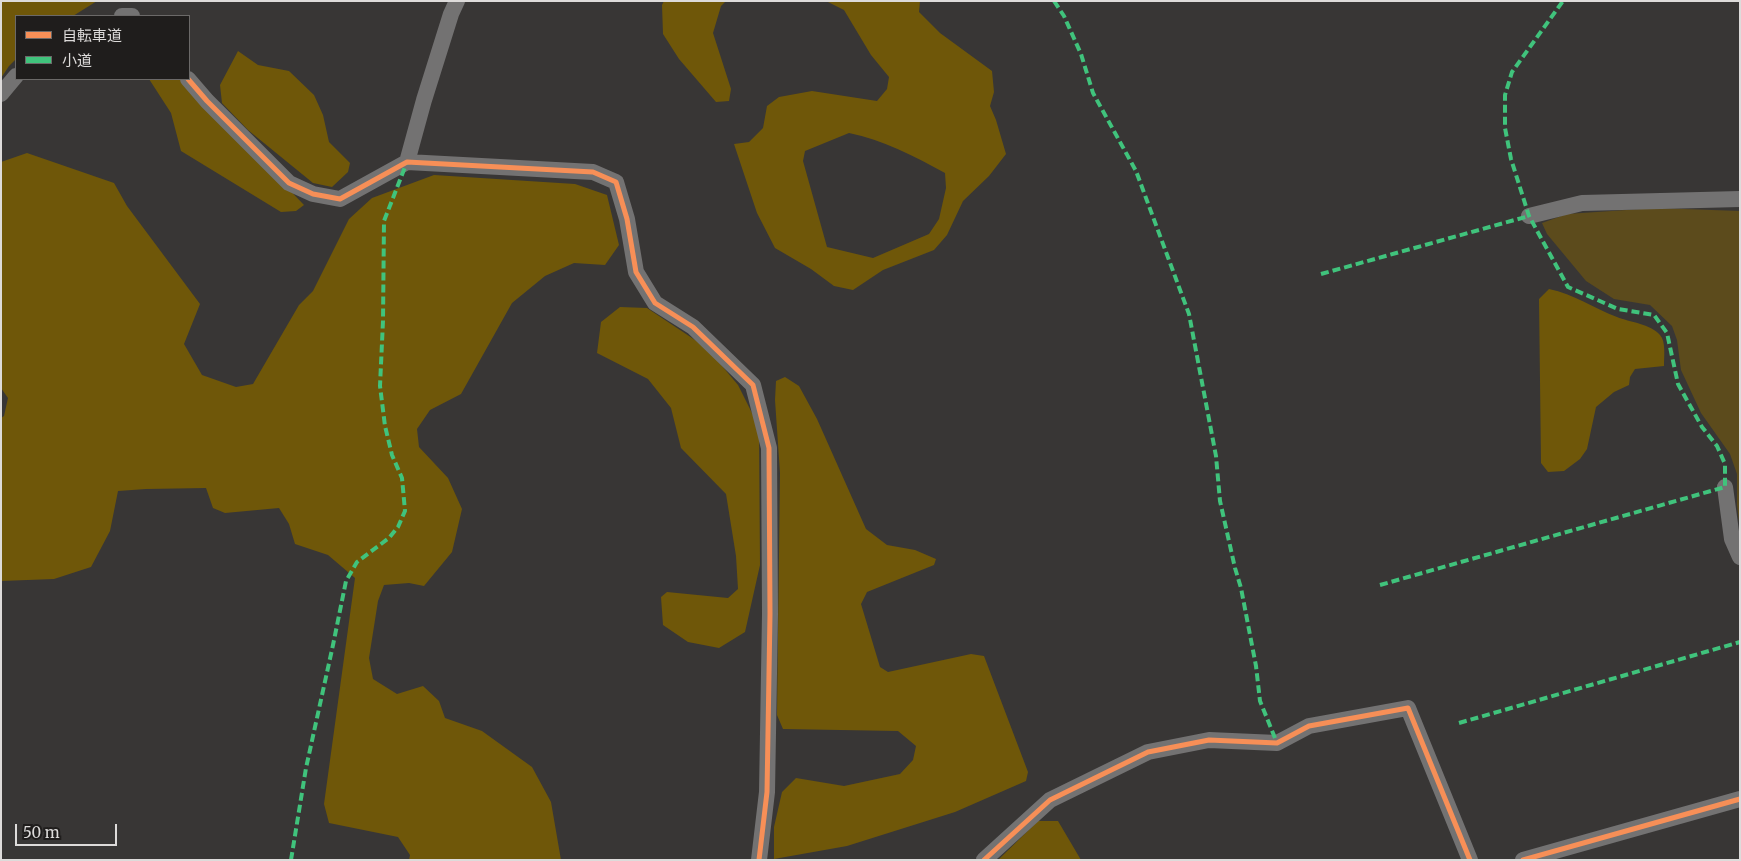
<!DOCTYPE html>
<meta charset="utf-8">
<style>
body{margin:0}
#map{position:relative;width:1741px;height:861px;overflow:hidden;background:#383635;font-family:Merriweather,"Noto Sans JP",serif}
canvas{display:block}
.frame{position:absolute;inset:0;border:2px solid #dddbda;pointer-events:none}
.legend{position:absolute;left:15px;top:15px;width:175px;height:65px;box-sizing:border-box;background:#1f1d1c;border:1px solid #6b6968;margin:0;padding:6px 9px;list-style:none;font-size:15px;color:#dddbda}
.legend li{display:flex;align-items:center;gap:10px;height:25px}
.legend b{width:25px;border:1px solid #6b6968}
.scale{position:absolute;left:15px;top:824px;width:102px;height:22px;box-sizing:border-box;border:2px solid #dddbda;border-top:0;padding-left:6px;font-size:15px;line-height:18px;white-space:nowrap;color:#dddbda;-webkit-text-stroke:4px #1f1d1c;paint-order:stroke}
</style>
<div id="map">
<canvas width="1741" height="861"></canvas>
<div class="frame"></div>
<ul class="legend">
<li><b style="height:6px;background:#f78f57"></b>自転車道</li>
<li><b style="height:6px;background:#40c37c"></b>小道</li>
</ul>
<div class="scale">50 m</div>
</div>
<script>
const c = document.querySelector('canvas').getContext('2d');
c.lineJoin = 'round';
function fillPath(path, color) { c.fillStyle = color; c.fill(path, 'evenodd'); }
function strokePath(path, color, width, dash) { c.strokeStyle = color; c.lineWidth = width; c.lineCap = dash ? 'butt' : 'round'; c.setLineDash(dash || []); c.stroke(path); }
fillPath(new Path2D(`
 M 1656,208 L 1740,211 L 1740,530 L 1737,505 L 1737,474 L 1730,454 L 1701,413 L 1681,370 L 1677,340 L 1672,326 L 1650,305 L 1614,299 L 1586,281 L 1547,234 L 1542,223 L 1567,214 Z`), '#5c4b1c');
fillPath(new Path2D(`
 M 1,1 L 97,1 L 73,16 L 16,16 L 16,59 L 9,66 L 1,78 Z
 M 664,1 L 726,1 L 721,6 L 713,33 L 731,89 L 729,101 L 716,102 L 679,59 L 663,34 L 662,5 Z
 M 826,1 L 920,1 L 919,12 L 940,33 L 992,71 L 994,92 L 990,106 L 996,120 L 1006,154 L 989,176 L 963,201 L 947,235 L 934,250 L 883,270 L 853,290 L 834,286 L 811,269 L 775,248 L 757,213 L 734,144 L 749,142 L 763,128 L 767,106 L 779,97 L 812,91 L 877,101 L 887,89 L 889,77 L 871,55 L 844,10 ZM 849,133 C 883,140 914,156 945,173 L 946,188 L 939,219 L 929,234 L 873,258 L 827,247 L 803,161 L 805,151 Z
 M 238,51 L 258,65 L 289,71 L 314,95 L 323,115 L 329,142 L 350,163 L 348,172 L 332,187 L 313,183 L 248,130 L 222,103 L 220,85 Z
 M 149,79 L 183,79 L 304,205 L 296,211 L 281,212 L 181,151 L 171,113 Z
 M 27,153 L 114,183 L 127,206 L 200,304 L 184,344 L 202,375 L 236,387 L 253,384 L 299,305 L 313,291 L 349,219 L 372,198 L 434,175 L 575,184 L 607,195 L 619,245 L 605,265 L 574,263 L 545,276 L 512,303 L 461,394 L 430,410 L 417,429 L 419,447 L 448,478 L 462,509 L 452,552 L 424,586 L 409,583 L 384,585 L 378,601 L 369,658 L 373,679 L 397,694 L 423,686 L 439,701 L 445,718 L 482,731 L 532,767 L 551,802 L 561,860 L 409,860 L 410,855 L 398,837 L 329,823 L 324,804 L 355,578 L 328,555 L 295,544 L 289,524 L 279,508 L 225,513 L 213,508 L 206,488 L 146,489 L 118,491 L 110,531 L 91,567 L 54,579 L 1,581 L 1,418 L 4,416 L 8,398 L 1,388 L 1,162 Z
 M 1549,289 C 1574,294 1593,308 1617,317 C 1629,322 1651,324 1660,335 C 1666,341 1664,357 1664,366 L 1635,369 L 1630,377 L 1629,385 L 1614,392 L 1596,407 L 1587,449 L 1580,459 L 1564,471 L 1548,472 L 1541,463 L 1539,299 Z
 M 620,307 L 647,308 L 707,348 L 738,385 L 759,427 L 760,565 L 745,632 L 719,648 L 688,642 L 663,625 L 661,597 L 667,592 L 728,598 L 738,589 L 736,556 L 726,494 L 681,448 L 671,408 L 648,379 L 597,353 L 601,322 Z
 M 785,377 L 799,386 L 817,419 L 866,529 L 887,545 L 915,550 L 936,559 L 934,565 L 867,592 L 861,604 L 880,667 L 888,672 L 971,654 L 984,656 L 1028,772 L 1026,781 L 955,812 L 847,846 L 774,859 L 774,827 L 782,792 L 796,778 L 844,786 L 900,774 L 913,760 L 916,746 L 898,731 L 783,729 L 777,715 L 780,473 L 775,400 L 776,381 Z
 M 1038,821 L 1058,821 L 1081,860 L 998,860 Z`), '#6f5709');
strokePath(new Path2D(`
 M 122,16 L 132,16
 M 188,79 L 207,101 L 289,183 L 313,194 L 340,199 L 407,162 L 593,172 L 616,182 L 627,219 L 636,272 L 655,303 L 693,327 L 753,385 L 769,448 L 770,614 L 767,792 L 759,860
 M 1,94 L 16,76
 M 407,162 L 424,100 L 451,14 L 457,1
 M 1529,216 L 1582,203 L 1740,199
 M 1725,487 L 1732,539 L 1740,557
 M 984,860 L 1050,800 L 1148,752 L 1209,740 L 1277,743 L 1309,726 L 1408,708 L 1470,860
 M 1523,860 L 1740,799`), '#737272', 16);
strokePath(new Path2D(`
 M 1054,1 L 1064,16 L 1081,54 L 1093,93 L 1136,171 L 1189,314 L 1216,456 L 1220,501 L 1235,568 L 1241,588 L 1256,666 L 1260,701 L 1277,743
 M 1321,274 L 1529,216
 M 1380,585 L 1725,487 L 1725,464 L 1717,446 L 1702,427 L 1678,384 L 1667,333 L 1654,315 L 1618,309 L 1568,287 L 1529,216 L 1511,159 L 1505,128 L 1505,95 L 1512,72 L 1563,1
 M 1459,723 L 1740,642
 M 291,860 L 306,768 L 333,645 L 346,581 L 357,562 L 389,538 L 398,527 L 405,511 L 402,478 L 392,455 L 385,426 L 380,386 L 383,321 L 384,221 L 407,162`), '#40c37c', 4, [8, 4]);
strokePath(new Path2D(`
 M 188,79 L 207,101 L 289,183 L 313,194 L 340,199 L 407,162 L 593,172 L 616,182 L 627,219 L 636,272 L 655,303 L 693,327 L 753,385 L 769,448 L 770,614 L 767,792 L 759,860
 M 984,860 L 1050,800 L 1148,752 L 1209,740 L 1277,743 L 1309,726 L 1408,708 L 1470,860
 M 1523,860 L 1740,799`), '#f78f57', 5);
</script>
